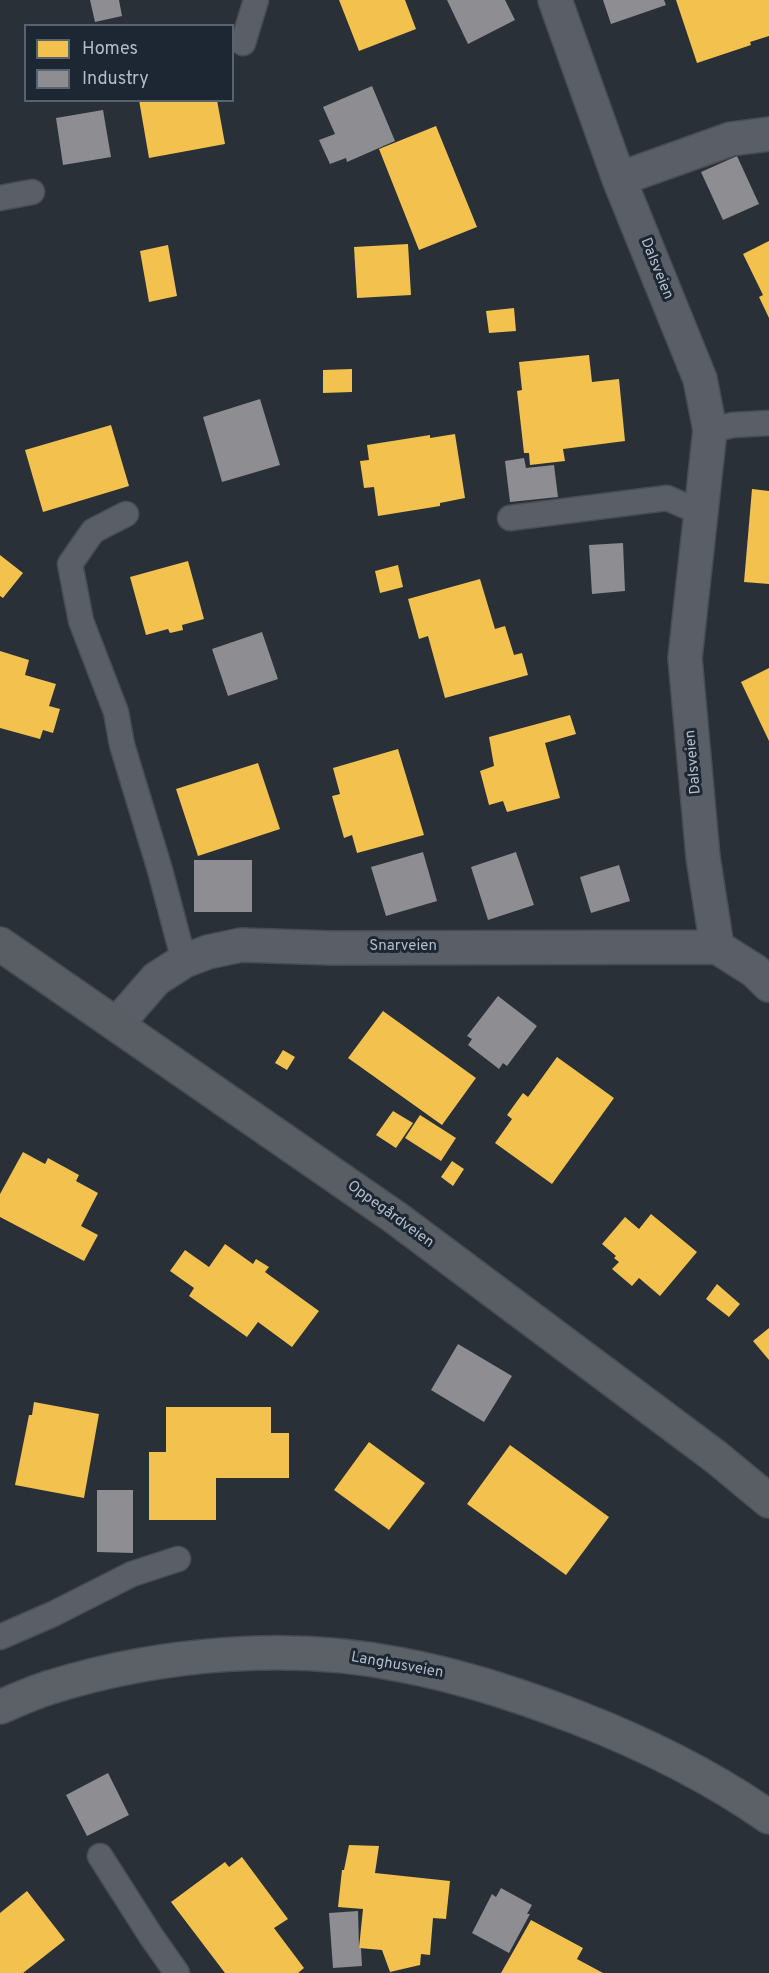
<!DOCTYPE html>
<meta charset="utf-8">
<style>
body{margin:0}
#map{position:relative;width:769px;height:1973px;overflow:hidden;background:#2a3038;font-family:Overpass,sans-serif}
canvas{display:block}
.legend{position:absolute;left:24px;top:24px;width:210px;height:78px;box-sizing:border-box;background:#1d2633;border:2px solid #59626f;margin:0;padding:8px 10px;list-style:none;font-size:18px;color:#b4bcc9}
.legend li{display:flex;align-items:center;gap:12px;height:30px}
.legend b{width:30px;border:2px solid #59626f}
</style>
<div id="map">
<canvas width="769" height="1973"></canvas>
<ul class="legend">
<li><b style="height:16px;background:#f2c14e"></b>Homes</li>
<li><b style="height:16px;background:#8d8d92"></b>Industry</li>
</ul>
</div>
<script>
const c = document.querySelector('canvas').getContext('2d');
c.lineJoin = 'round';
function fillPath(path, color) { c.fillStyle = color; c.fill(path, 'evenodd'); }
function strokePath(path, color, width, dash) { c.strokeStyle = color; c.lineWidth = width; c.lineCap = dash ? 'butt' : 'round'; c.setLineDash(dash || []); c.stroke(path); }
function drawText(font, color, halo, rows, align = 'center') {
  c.font = font + ' Overpass,sans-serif'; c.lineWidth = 6; c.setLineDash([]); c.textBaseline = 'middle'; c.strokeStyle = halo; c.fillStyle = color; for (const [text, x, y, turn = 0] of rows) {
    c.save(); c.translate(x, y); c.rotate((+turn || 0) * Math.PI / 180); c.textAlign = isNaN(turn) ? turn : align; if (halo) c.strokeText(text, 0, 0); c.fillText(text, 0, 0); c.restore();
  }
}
fillPath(new Path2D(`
 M 339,0 L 405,0 L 416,29 L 359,51 Z
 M 676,0 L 769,0 L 769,36 L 750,42 L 751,45 L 697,63 Z
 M 139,100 L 217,100 L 225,144 L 149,158 Z
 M 436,126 L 477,227 L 419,250 L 379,149 Z
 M 769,241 L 769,318 L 759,297 L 763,295 L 743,254 Z
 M 408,244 L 411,295 L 357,298 L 354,247 Z
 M 168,245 L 177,296 L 149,302 L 140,251 Z
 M 514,308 L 516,331 L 489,333 L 486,311 Z
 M 589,355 L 592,382 L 619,379 L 625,441 L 563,449 L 565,461 L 530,465 L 529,453 L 524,453 L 517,391 L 522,390 L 519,362 Z
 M 352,369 L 352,392 L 323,393 L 323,370 Z
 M 111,425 L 129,486 L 43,512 L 25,450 Z
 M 455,434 L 465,498 L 440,503 L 440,506 L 378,516 L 374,487 L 364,488 L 360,461 L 369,460 L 367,445 L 430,435 L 430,438 Z
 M 752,489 L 769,491 L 769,584 L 744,582 Z
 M 0,555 L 23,573 L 3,598 L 0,596 Z
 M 188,561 L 204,619 L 182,625 L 183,630 L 170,633 L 168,629 L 146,635 L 130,577 Z
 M 398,565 L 403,587 L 380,593 L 375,571 Z
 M 480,579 L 495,629 L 505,626 L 514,655 L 522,653 L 528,675 L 445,698 L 428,636 L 419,639 L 408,599 Z
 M 0,651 L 29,660 L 25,675 L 56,684 L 49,706 L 60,709 L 53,733 L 43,730 L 40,739 L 0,728 Z
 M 769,668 L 769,741 L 741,682 Z
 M 570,715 L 576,734 L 545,743 L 560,798 L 507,812 L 503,801 L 489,805 L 480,771 L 494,766 L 489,737 Z
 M 398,749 L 424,835 L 357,853 L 352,835 L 344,838 L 332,796 L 340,794 L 333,768 Z
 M 258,763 L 280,829 L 198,856 L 176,789 Z
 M 383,1011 L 476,1078 L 442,1125 L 348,1058 Z
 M 283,1050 L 295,1057 L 287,1070 L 275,1063 Z
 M 557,1057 L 614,1098 L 552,1184 L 495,1143 L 512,1119 L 507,1115 L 523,1093 L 528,1097 Z
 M 393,1111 L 413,1123 L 396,1148 L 376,1135 Z
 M 420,1115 L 456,1138 L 441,1161 L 405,1138 Z
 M 23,1152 L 45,1164 L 48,1158 L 79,1175 L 76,1181 L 98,1193 L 81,1226 L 98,1235 L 84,1261 L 0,1217 L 0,1194 Z
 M 452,1161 L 464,1169 L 453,1186 L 441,1177 Z
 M 651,1214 L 697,1252 L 660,1296 L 639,1278 L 632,1286 L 612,1269 L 619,1262 L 614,1258 L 616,1256 L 602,1244 L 625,1217 L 639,1229 Z
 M 225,1244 L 253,1264 L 256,1259 L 269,1267 L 265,1272 L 319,1311 L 292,1347 L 258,1322 L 247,1337 L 189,1296 L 194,1288 L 170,1271 L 185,1250 L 209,1267 Z
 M 717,1284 L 740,1304 L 729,1317 L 706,1299 Z
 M 769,1328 L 769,1360 L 753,1341 Z
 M 34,1402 L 99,1414 L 84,1498 L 15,1485 L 29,1415 L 32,1415 Z
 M 166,1407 L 271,1407 L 271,1433 L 289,1433 L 289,1478 L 216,1478 L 216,1520 L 149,1520 L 149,1452 L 166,1452 Z
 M 369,1442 L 425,1483 L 389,1530 L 334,1490 Z
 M 510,1445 L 609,1517 L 566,1575 L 467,1504 Z
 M 349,1845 L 379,1846 L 375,1873 L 450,1881 L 446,1919 L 433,1918 L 430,1955 L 421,1954 L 420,1965 L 390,1972 L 382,1950 L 359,1948 L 363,1909 L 338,1907 L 342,1870 L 344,1870 Z
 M 242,1857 L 288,1919 L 274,1928 L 304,1968 L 298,1973 L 225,1973 L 171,1902 L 225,1862 L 229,1867 Z
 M 27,1891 L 65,1940 L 23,1973 L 0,1973 L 0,1913 Z
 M 531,1920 L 583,1948 L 577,1959 L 603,1973 L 501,1973 Z`), '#f2c14e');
fillPath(new Path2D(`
 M 90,0 L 119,0 L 122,16 L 95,22 Z
 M 447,0 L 505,0 L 515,20 L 468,44 Z
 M 603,0 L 664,0 L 666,5 L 611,24 Z
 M 372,86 L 395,141 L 347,162 L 346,158 L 330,164 L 319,140 L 335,134 L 323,107 Z
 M 103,110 L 111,157 L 63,165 L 56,118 Z
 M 737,156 L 759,204 L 723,220 L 701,172 Z
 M 260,399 L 280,465 L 222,482 L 203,417 Z
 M 524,458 L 526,468 L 554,465 L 558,497 L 510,502 L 505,461 Z
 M 623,543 L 625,591 L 592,594 L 589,545 Z
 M 262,632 L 278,679 L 228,696 L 212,649 Z
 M 423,852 L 437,901 L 386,916 L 371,867 Z
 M 516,852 L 534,905 L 488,920 L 471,867 Z
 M 194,860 L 252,860 L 252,912 L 194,912 Z
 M 619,865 L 630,901 L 591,913 L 580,877 Z
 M 498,996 L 537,1026 L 507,1066 L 503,1063 L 499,1069 L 468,1045 L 472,1039 L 467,1036 Z
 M 458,1344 L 512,1376 L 484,1422 L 431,1390 Z
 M 97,1490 L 133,1490 L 133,1553 L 97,1552 Z
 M 108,1773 L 129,1815 L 87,1836 L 66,1795 Z
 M 501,1888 L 532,1905 L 527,1914 L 530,1914 L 509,1953 L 472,1933 L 492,1894 L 496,1897 Z
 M 358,1911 L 359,1948 L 361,1948 L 362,1966 L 333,1968 L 329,1913 Z`), '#8d8d92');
const lane = new Path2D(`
 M 243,43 L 256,0
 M 0,198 L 32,192
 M 710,430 L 733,425 L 769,423
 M 126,514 L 93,531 L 70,564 L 81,621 L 116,712 L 122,745 L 160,870 L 184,961
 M 510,518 L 667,498 L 702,513
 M 0,1637 L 53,1614 L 132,1574 L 178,1559
 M 100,1856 L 151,1936 L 177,1973`);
const street = new Path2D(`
 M 555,0 L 619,179 L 700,379 L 710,430 L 685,658 L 703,857 L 717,947 L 755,971 L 769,985
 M 619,179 L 731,139 L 769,134
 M 117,1024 L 156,979 L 184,961 L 208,952 L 241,945 L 332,948 L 717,947`);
const secondary = new Path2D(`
 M 0,944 L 396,1218 L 716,1457 L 769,1501`);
const primary = new Path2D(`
 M 0,1707 C 17,1700 34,1692 51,1687 C 160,1653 289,1642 402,1665 C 461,1676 519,1695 576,1717 C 643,1743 709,1775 769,1817`);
strokePath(lane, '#484c53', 27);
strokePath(street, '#484c53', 36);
strokePath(secondary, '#484c53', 36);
strokePath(primary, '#484c55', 36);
strokePath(lane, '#5a5e66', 24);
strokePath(street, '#5a5e66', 33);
strokePath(secondary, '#595d64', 33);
strokePath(primary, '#5c6168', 33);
drawText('15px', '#b4bcc9', '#1d2633', [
 ["Dalsveien",656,269,68],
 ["Dalsveien",694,762,-95],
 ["Snarveien",403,947],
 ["Oppegårdveien",390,1215,36],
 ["Langhusveien",397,1666,10]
]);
</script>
